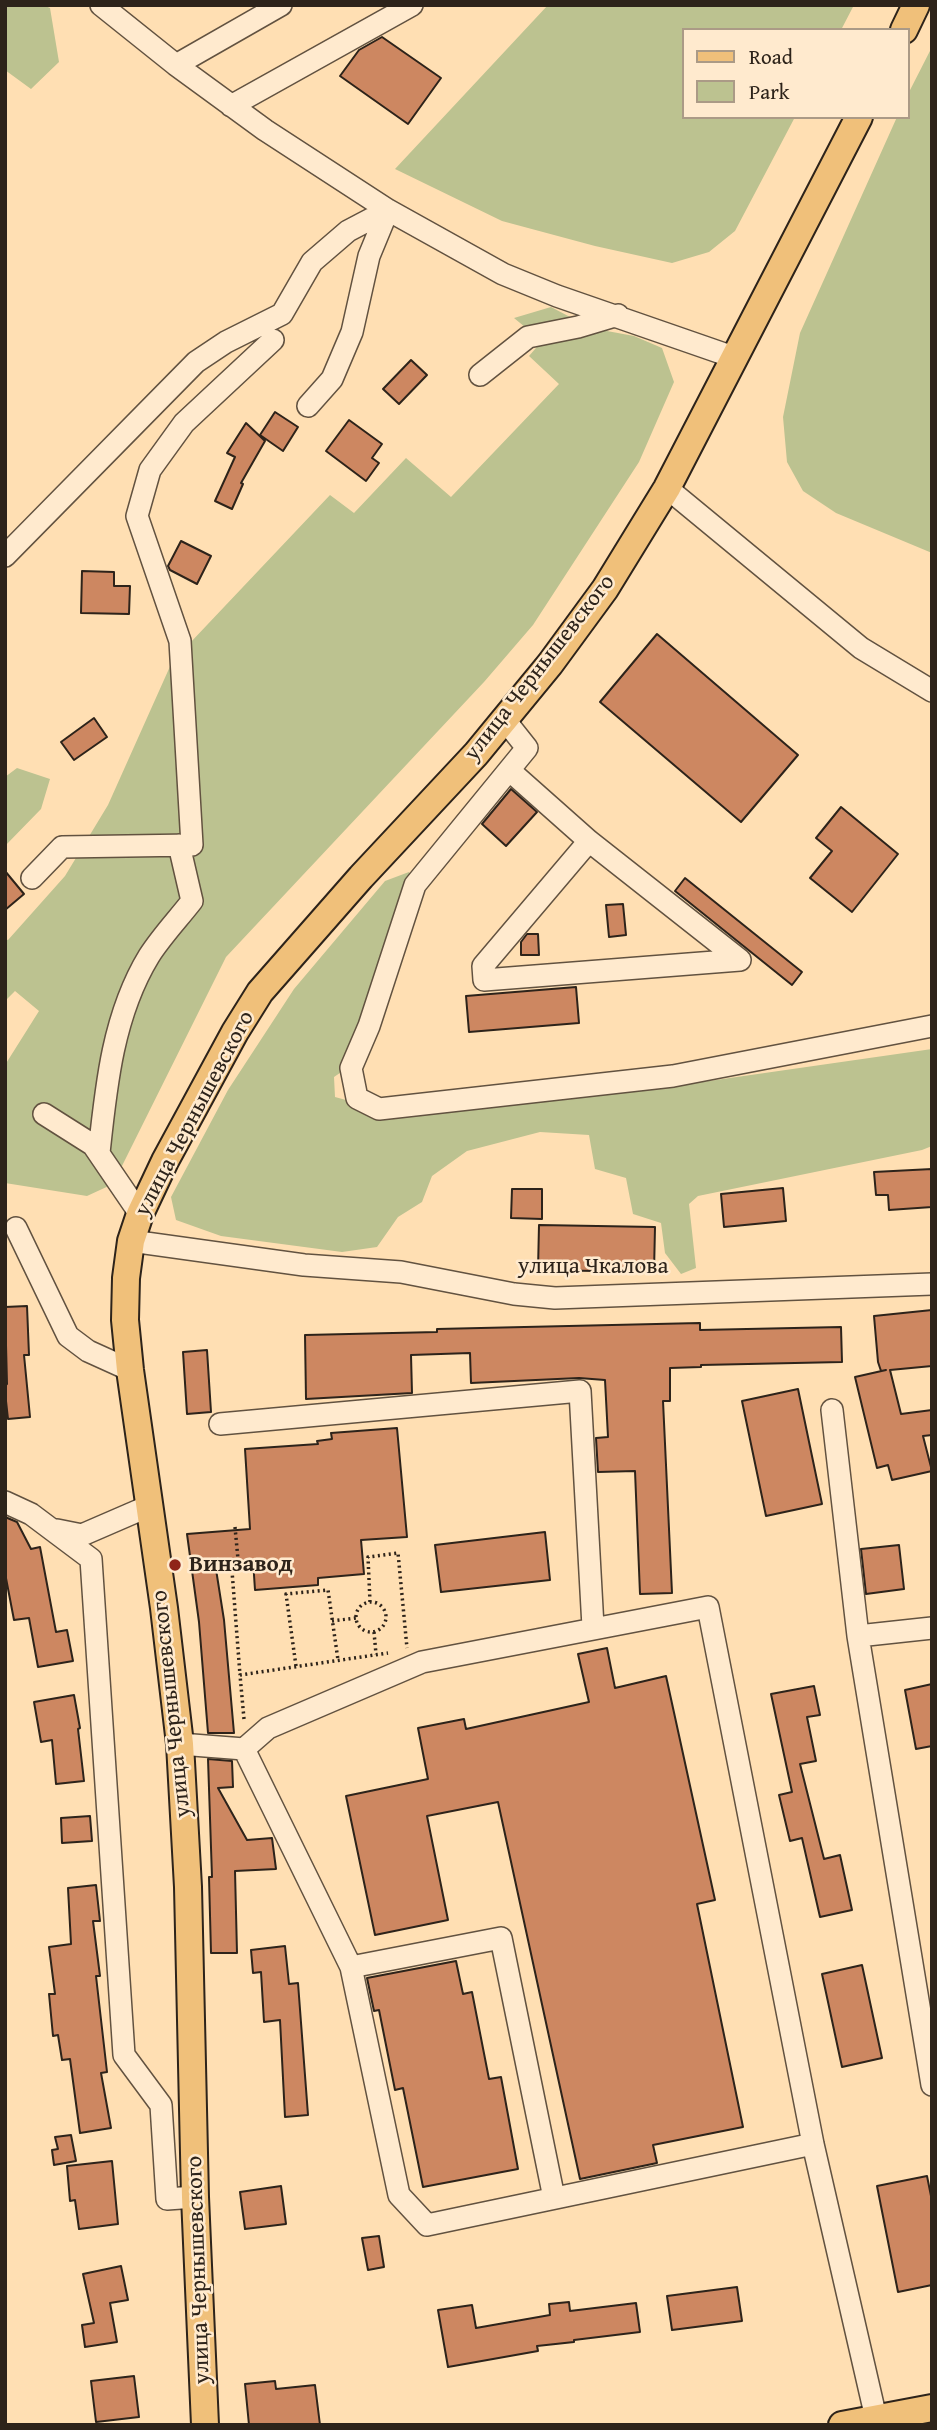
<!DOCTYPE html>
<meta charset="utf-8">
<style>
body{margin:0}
#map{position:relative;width:937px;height:2430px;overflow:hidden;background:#ffdfb3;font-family:"Gentium Book Plus",serif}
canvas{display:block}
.frame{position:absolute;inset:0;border:7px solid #2d231a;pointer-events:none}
.legend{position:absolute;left:682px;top:28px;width:228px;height:91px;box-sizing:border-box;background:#ffeace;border:2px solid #ab9a86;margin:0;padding:9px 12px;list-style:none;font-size:21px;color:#2d231a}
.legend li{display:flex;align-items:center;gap:14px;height:35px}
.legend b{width:35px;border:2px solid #ab9a86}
</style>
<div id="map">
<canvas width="937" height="2430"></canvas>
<div class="frame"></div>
<ul class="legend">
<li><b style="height:9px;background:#f0c07a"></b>Road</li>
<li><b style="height:19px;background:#bcc290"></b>Park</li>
</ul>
</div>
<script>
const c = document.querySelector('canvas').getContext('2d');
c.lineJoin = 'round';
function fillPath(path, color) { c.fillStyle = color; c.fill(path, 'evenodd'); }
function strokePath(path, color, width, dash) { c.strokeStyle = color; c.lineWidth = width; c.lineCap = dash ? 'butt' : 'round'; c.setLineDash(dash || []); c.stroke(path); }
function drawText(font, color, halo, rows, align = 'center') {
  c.font = font + ' "Gentium Book Plus",serif'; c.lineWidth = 5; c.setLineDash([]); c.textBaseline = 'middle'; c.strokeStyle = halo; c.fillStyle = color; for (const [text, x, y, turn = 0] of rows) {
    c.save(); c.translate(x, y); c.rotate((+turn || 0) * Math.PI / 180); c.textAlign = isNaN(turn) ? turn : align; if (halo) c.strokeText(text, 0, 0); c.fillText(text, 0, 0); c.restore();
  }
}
fillPath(new Path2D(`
 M 5,5 L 43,5 L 50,8 L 59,62 L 31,89 L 5,70 Z
 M 548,5 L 854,5 L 841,30 L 683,30 L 683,117 L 795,117 L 735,231 L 709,252 L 672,263 L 595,246 L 502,221 L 395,169 Z
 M 932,47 L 932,553 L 836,513 L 803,491 L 787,462 L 783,417 L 800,333 L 897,117 L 907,117 L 907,96 Z
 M 551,307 L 570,317 L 607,331 L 634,336 L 662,348 L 674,382 L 639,462 L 533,625 L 484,682 L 226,957 L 113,1184 L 87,1196 L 5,1183 L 5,1065 L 39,1011 L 15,991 L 5,1001 L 5,939 L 8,940 L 65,876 L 108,805 L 172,662 L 330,495 L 354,513 L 406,458 L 451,497 L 559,384 L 529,356 L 542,341 L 514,318 Z
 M 17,768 L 50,779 L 41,809 L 5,846 L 5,777 Z
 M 409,872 L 415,885 L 353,1064 L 334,1077 L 335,1097 L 379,1109 L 688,1084 L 932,1049 L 932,1146 L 922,1150 L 698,1196 L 689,1204 L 696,1268 L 681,1274 L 665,1253 L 661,1223 L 633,1214 L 626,1178 L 595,1169 L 589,1135 L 540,1132 L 467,1151 L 432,1176 L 422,1202 L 398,1217 L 377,1247 L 342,1252 L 221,1236 L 176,1220 L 171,1197 L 228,1090 L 294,989 L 385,881 Z`), '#bcc290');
const building = new Path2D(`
 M 382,37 L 441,78 L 408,124 L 340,76 L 359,50 Z
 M 411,360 L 427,375 L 399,404 L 383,389 Z
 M 275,412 L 298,427 L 283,451 L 260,435 Z
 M 349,420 L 382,444 L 372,458 L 379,463 L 366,481 L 326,451 Z
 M 246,423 L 265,441 L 241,483 L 243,484 L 232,509 L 215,501 L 235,457 L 227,453 Z
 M 181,541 L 211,556 L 197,584 L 170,570 L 168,566 Z
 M 82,571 L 114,572 L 114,586 L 130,586 L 129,614 L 81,613 Z
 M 657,634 L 798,755 L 741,822 L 600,702 Z
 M 94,718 L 107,737 L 74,760 L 61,742 Z
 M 511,789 L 537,812 L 506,846 L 482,824 Z
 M 841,807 L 898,854 L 852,912 L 810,878 L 832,851 L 816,838 Z
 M 5,871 L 24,894 L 5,910 Z
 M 685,878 L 802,972 L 792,985 L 675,891 Z
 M 623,904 L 626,935 L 609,937 L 606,905 Z
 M 527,934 L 538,934 L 539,955 L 521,955 L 521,942 Z
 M 576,987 L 579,1023 L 469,1032 L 466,996 Z
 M 932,1169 L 932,1207 L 889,1210 L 888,1195 L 876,1195 L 874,1172 Z
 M 783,1188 L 786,1221 L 724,1227 L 721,1194 Z
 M 512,1189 L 542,1189 L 542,1219 L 511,1218 Z
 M 539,1225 L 655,1227 L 654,1272 L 538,1270 Z
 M 27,1306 L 29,1355 L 24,1355 L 30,1417 L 8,1419 L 5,1392 L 5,1385 L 7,1384 L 5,1307 Z
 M 932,1310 L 932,1366 L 890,1370 L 901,1414 L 932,1410 L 932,1435 L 923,1436 L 932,1471 L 892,1480 L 888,1465 L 877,1468 L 855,1377 L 886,1370 L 881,1371 L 878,1362 L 874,1316 Z
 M 700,1323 L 700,1330 L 841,1327 L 842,1362 L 701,1365 L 701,1367 L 670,1368 L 670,1401 L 663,1401 L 672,1593 L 640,1594 L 635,1471 L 598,1472 L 596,1438 L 608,1437 L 605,1380 L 579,1378 L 471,1383 L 470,1353 L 411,1355 L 412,1393 L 306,1399 L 305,1335 L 437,1332 L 437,1329 Z
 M 207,1350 L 211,1412 L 187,1414 L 183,1352 Z
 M 798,1389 L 822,1504 L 766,1516 L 742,1401 Z
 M 397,1428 L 407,1537 L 361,1540 L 364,1574 L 318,1578 L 318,1585 L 255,1590 L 253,1560 L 215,1563 L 224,1620 L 234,1733 L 208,1733 L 199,1622 L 187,1534 L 250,1529 L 245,1449 L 318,1444 L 317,1441 L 332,1439 L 331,1433 Z
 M 5,1517 L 17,1522 L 31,1549 L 40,1547 L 56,1632 L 67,1630 L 73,1661 L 38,1667 L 29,1618 L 14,1620 L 5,1573 Z
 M 545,1532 L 550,1580 L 441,1592 L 435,1545 Z
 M 899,1545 L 904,1589 L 866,1594 L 861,1549 Z
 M 607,1648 L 615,1688 L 666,1676 L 715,1900 L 697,1904 L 743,2127 L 653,2145 L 657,2163 L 580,2179 L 498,1802 L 427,1816 L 448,1920 L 375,1935 L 346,1796 L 428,1779 L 418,1728 L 464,1719 L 466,1729 L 589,1702 L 578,1654 Z
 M 932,1684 L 932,1746 L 916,1749 L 905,1690 Z
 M 814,1686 L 820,1715 L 807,1717 L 816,1761 L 800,1764 L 824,1859 L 840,1855 L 852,1910 L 820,1917 L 802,1838 L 790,1841 L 779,1795 L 792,1792 L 771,1694 Z
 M 74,1695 L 80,1728 L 78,1729 L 84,1781 L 56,1784 L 52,1740 L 41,1742 L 34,1702 Z
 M 208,1759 L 232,1761 L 233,1787 L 218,1788 L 247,1840 L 272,1838 L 276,1869 L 235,1871 L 237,1953 L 211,1953 L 209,1877 L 212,1877 Z
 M 90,1816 L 92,1841 L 62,1843 L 61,1818 Z
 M 96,1885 L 100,1921 L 93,1921 L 100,1976 L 96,1976 L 107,2072 L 101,2073 L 111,2128 L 80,2133 L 70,2059 L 62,2060 L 58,2035 L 53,2036 L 49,1994 L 55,1994 L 49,1947 L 71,1944 L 68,1888 Z
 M 285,1946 L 289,1984 L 298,1983 L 308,2115 L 285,2117 L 280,2020 L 264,2022 L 261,1972 L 253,1973 L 251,1950 Z
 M 456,1961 L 463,1994 L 472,1992 L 489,2079 L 501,2077 L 518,2169 L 423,2187 L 403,2088 L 395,2090 L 379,2010 L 374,2011 L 367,1978 Z
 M 862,1965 L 882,2058 L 842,2067 L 822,1974 Z
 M 71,2135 L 76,2161 L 54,2165 L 52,2150 L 58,2149 L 55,2137 Z
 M 112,2161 L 118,2224 L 79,2229 L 75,2200 L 70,2201 L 67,2166 Z
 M 927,2176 L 932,2201 L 932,2285 L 898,2292 L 877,2186 Z
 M 281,2186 L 286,2224 L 245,2229 L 240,2192 Z
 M 379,2236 L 384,2267 L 368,2270 L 362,2238 Z
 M 121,2266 L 128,2300 L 110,2303 L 117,2342 L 85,2347 L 82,2325 L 94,2323 L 83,2274 Z
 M 737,2287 L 742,2321 L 672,2330 L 667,2296 Z
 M 569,2302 L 570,2311 L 636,2303 L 640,2332 L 574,2340 L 574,2342 L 537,2346 L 538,2351 L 448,2367 L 438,2310 L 472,2305 L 476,2328 L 550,2315 L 549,2304 Z
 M 134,2376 L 139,2417 L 96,2422 L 91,2381 Z
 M 275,2381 L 276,2389 L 315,2385 L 320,2425 L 249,2425 L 245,2384 Z`);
fillPath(building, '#cd8761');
strokePath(building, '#2d231a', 2);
const minor = new Path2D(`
 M 101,5 L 176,65 L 265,130 L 388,210 L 503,274 L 557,296 L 733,357
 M 176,65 L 281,5
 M 231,106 L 412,5
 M 480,375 L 528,337 L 578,327 L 618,315
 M 308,406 L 332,379 L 352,332 L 369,256 L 388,210
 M 667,488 L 861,648 L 932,691
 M 5,556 L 196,362 L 226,342 L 282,314 L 312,262 L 348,231 L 388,210
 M 504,719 L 527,748 L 415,885 L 369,1026 L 351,1068 L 357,1098 L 379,1109 L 673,1076 L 932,1026
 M 509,770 L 589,841 L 740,960
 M 589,841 L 483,966 L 484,980 L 740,960
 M 32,878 L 62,847 L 192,845 L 180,641 L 137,516 L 150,470 L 184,423 L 273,340
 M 44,1114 L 93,1145 L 140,1214
 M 99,1153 C 106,1086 113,1015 149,956 C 161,937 178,919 192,901 L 179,845
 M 16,1228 L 68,1336 L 88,1351 L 130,1370
 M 131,1241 L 304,1265 L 401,1272 L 514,1294 L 555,1298 L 932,1284
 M 832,1410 L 858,1636 L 932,2085
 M 220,1424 L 580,1391 L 593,1627
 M 5,1502 L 31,1514 L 91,1559 L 124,2055 L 161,2105 L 167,2199 L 195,2197
 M 57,1530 L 82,1535 L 149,1506
 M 858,1636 L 932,1628
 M 180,1744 L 244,1749
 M 351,1967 L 501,1938 L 554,2198
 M 813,2144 L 427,2225 L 399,2195 L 351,1967 L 244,1749 L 268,1728 L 422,1662 L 708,1607 L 813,2144 L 876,2418`);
const major = new Path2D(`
 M 904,30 L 916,5
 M 205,2425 L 195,2197 L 188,1887 L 180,1744 L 164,1608 L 130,1370 L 125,1320 L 126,1278 L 131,1241 L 140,1214 L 165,1161 L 235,1032 L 260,992 L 361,877 L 476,754 L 550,664 L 605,589 L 667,488 L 859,117
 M 842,2425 L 932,2408`);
strokePath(minor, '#625240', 24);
strokePath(major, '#2d231a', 30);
strokePath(new Path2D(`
 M 235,1527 L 239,1570 L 232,1571 L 240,1675
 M 370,1602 L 368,1557 L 398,1553 L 407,1648
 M356 1617a15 15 0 1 1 30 0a15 15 0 1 1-30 0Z
 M 332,1621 L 356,1618
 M 374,1632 L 376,1654
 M 296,1666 L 286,1594 L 328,1590 L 338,1660
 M 244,1719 L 240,1675 L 388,1653`), '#2d231a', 3.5, [2, 3.5]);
strokePath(minor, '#ffeace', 21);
strokePath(major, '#f0c07a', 26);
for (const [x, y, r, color] of [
 [175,1565,7,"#8f2418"]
]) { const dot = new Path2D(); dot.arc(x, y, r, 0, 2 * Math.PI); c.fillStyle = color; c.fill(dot); strokePath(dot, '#ffeace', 2.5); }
drawText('23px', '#2d231a', '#ffeace', [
 ["улица Чернышевского",540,668,-52],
 ["улица Чернышевского",195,1114,-62],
 ["улица Чкалова",593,1267],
 ["улица Чернышевского",172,1704,-96],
 ["улица Чернышевского",199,2270,-92]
]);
drawText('bold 23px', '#2d231a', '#ffeace', [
 ["Винзавод",189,1565]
], 'left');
</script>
